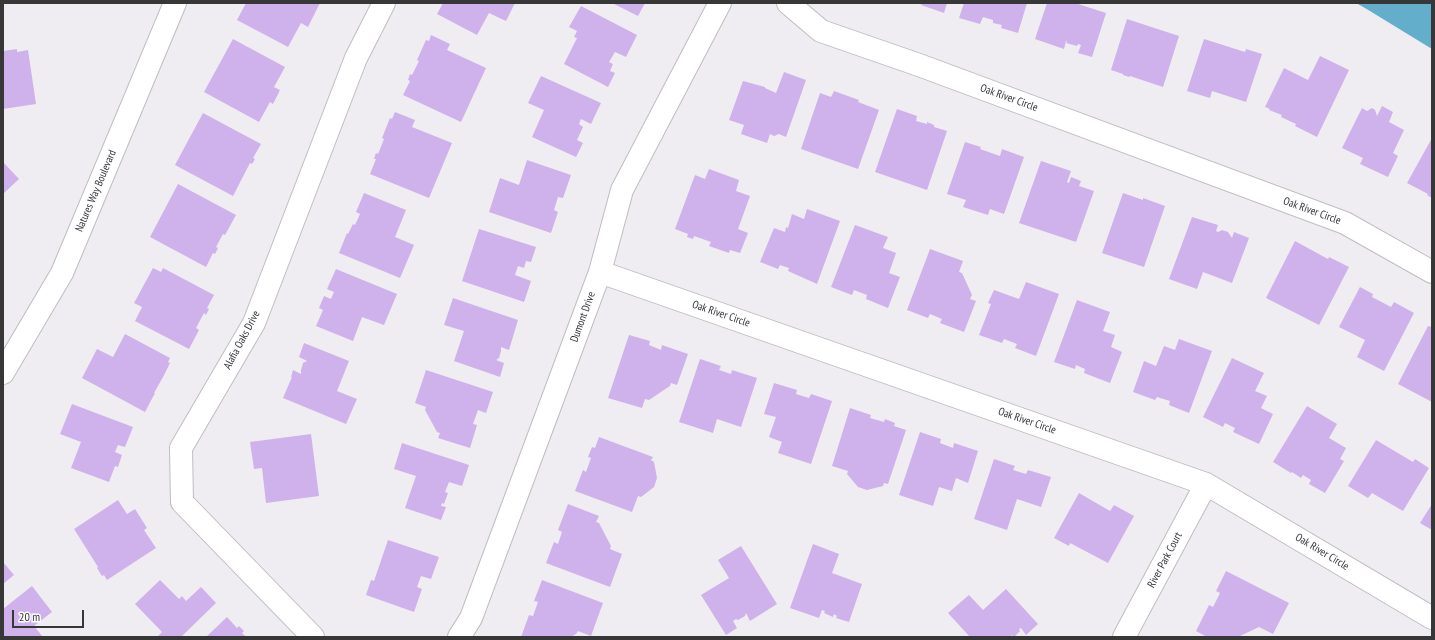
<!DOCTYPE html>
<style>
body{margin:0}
#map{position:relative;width:1435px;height:640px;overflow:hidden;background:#efedf1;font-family:"PT Sans Narrow",sans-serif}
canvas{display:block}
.frame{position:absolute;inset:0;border:4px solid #373738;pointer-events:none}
.scale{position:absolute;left:12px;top:610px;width:72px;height:18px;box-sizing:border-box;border:2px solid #373738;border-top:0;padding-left:5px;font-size:12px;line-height:14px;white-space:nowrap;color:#373738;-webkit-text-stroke:3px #fcfbfe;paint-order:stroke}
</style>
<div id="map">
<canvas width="1435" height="640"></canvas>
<div class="frame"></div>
<div class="scale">20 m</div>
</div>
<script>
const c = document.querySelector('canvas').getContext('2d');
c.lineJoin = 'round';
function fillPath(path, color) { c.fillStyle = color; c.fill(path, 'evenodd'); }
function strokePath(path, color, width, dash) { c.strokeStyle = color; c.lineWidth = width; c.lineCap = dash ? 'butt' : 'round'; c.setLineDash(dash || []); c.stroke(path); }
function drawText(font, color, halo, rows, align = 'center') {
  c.font = font + ' "PT Sans Narrow",sans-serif'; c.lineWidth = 3; c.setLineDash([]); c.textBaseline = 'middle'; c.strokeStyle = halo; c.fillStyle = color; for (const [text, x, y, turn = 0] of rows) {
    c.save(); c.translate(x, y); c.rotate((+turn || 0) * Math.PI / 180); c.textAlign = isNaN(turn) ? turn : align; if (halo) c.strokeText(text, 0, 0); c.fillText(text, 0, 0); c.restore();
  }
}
fillPath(new Path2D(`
 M 1356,3 L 1432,3 L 1432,49 L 1365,8 Z`), '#63aeca');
fillPath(new Path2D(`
 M 246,3 L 320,3 L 308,27 L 301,23 L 288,47 L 237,20 Z
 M 443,3 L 515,3 L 506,21 L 489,13 L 477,35 L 437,14 Z
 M 612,3 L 645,3 L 638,16 Z
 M 922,3 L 947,3 L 944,13 L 921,5 Z
 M 964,3 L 1027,3 L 1018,33 L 1001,28 L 1002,25 L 993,23 L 993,20 L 983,17 L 980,24 L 959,18 Z
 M 1047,3 L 1075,3 L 1106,13 L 1092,57 L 1078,53 L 1081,45 L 1078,44 L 1077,46 L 1066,43 L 1067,41 L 1066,41 L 1064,49 L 1035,39 Z
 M 581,6 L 637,35 L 626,57 L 615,52 L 609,62 L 613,64 L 610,71 L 615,73 L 608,87 L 564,64 L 577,38 L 574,37 L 577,31 L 569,27 Z
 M 1127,19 L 1179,36 L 1163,87 L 1130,76 L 1129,77 L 1123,75 L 1123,74 L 1111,70 Z
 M 431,35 L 450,44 L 447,50 L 486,68 L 461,122 L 403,95 L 410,81 L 408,80 L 410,74 L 412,75 L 419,61 L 417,60 L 426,40 L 429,41 Z
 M 233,39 L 285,67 L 274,87 L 280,90 L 273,104 L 270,102 L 259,122 L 204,92 Z
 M 1204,39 L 1245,52 L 1246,49 L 1262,54 L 1246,102 L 1212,91 L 1210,98 L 1187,91 Z
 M 17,49 L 17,52 L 28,50 L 36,104 L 3,109 L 3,51 Z
 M 1320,56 L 1349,70 L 1317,137 L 1295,126 L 1296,124 L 1281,117 L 1282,115 L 1269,110 L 1270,109 L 1265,107 L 1284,68 L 1308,80 Z
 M 784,72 L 806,80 L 786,137 L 779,134 L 774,136 L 770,134 L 767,143 L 741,134 L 744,125 L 729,120 L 743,81 L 765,87 L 765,88 L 776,93 Z
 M 541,76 L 601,103 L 591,124 L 581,119 L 579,124 L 583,127 L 577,140 L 583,143 L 576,157 L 532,137 L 544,110 L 528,103 Z
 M 834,91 L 859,100 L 858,102 L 879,110 L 858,169 L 801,149 L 820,93 L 831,97 Z
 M 1382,106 L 1393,112 L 1389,122 L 1404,130 L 1393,153 L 1398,156 L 1388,177 L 1360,164 L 1363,158 L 1342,148 L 1362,108 L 1367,111 L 1372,108 L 1375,110 L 1377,116 Z
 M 897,109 L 917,116 L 916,121 L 927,124 L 927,122 L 934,125 L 934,127 L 947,131 L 927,190 L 875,172 Z
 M 395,112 L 415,120 L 412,127 L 452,143 L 429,198 L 370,174 L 376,159 L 374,159 L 376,153 L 378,154 L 384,139 L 382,138 L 390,118 L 392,119 Z
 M 203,113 L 261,144 L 253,158 L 255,159 L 252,164 L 250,163 L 233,196 L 175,165 Z
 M 1432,138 L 1432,198 L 1427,195 L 1428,194 L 1407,183 Z
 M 965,142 L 981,147 L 980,149 L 1000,156 L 1002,149 L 1024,157 L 1004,214 L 990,209 L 988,215 L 963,207 L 966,200 L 947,194 Z
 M 527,160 L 571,175 L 563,198 L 558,197 L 554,210 L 558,212 L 551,233 L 489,212 L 500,178 L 519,185 Z
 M 1041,161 L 1071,171 L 1067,182 L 1069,183 L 1071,177 L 1081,181 L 1079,186 L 1094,191 L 1076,242 L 1019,223 Z
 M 3,162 L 19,179 L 3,194 Z
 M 709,169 L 739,180 L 736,191 L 750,196 L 738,229 L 748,233 L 740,253 L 730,250 L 729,253 L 709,246 L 711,242 L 694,236 L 693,239 L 687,237 L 688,234 L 675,229 L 695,175 L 705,179 Z
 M 178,184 L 236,215 L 225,235 L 223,234 L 216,247 L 218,248 L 215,254 L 213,253 L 206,267 L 150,237 Z
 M 364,193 L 406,210 L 395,237 L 414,245 L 400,278 L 339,253 L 347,233 L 348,234 L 353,224 L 355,225 L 360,214 L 356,212 Z
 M 1123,193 L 1143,200 L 1143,198 L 1165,206 L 1144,267 L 1102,253 Z
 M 807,209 L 840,221 L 817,284 L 788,271 L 789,268 L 780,265 L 778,269 L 760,262 L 774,228 L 785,232 L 786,227 L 788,228 L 792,214 L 804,219 Z
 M 1192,217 L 1218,225 L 1216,231 L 1218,232 L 1222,230 L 1228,232 L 1232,238 L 1234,232 L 1249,238 L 1232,283 L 1203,272 L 1197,289 L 1169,279 Z
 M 855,225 L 888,237 L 883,248 L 896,253 L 889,273 L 900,277 L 888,308 L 866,299 L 867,295 L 854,290 L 852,295 L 831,287 Z
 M 479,229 L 536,247 L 531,262 L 526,261 L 524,268 L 518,266 L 515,275 L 531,281 L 524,302 L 462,281 Z
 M 1295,241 L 1328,259 L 1329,257 L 1349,267 L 1319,325 L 1266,298 Z
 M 930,249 L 963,261 L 959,272 L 962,273 L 972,295 L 970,299 L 976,301 L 964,332 L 940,323 L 942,319 L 930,314 L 928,318 L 907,310 Z
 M 153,268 L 161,272 L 163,268 L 214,295 L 207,308 L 209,309 L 206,315 L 204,313 L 196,328 L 199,330 L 189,349 L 135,321 L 142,307 L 134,303 Z
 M 336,269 L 397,294 L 384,325 L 362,317 L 353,341 L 316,326 L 323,310 L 319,308 L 324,296 L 331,299 L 334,292 L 327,289 Z
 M 1026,282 L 1059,294 L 1036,356 L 1015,348 L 1017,344 L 1004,339 L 1002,343 L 979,335 L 991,304 L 988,303 L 994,290 L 1019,299 Z
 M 1360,287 L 1373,294 L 1372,297 L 1391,307 L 1394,302 L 1414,313 L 1384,371 L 1357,357 L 1365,340 L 1339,327 Z
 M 453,298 L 518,320 L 509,350 L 501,347 L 501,351 L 499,358 L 496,360 L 504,363 L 500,377 L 454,361 L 464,331 L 444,325 Z
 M 1077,300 L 1110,312 L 1103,331 L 1115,335 L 1111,347 L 1122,352 L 1110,383 L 1084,373 L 1085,369 L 1076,365 L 1075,369 L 1054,362 Z
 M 1428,326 L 1432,327 L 1432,402 L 1398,384 Z
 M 125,334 L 170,358 L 168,362 L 170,363 L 163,377 L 154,393 L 155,393 L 145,412 L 82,378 L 97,349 L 113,357 Z
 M 629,335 L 650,341 L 649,345 L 661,350 L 662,345 L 688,354 L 677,385 L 671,383 L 670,386 L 649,400 L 645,399 L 642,408 L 608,398 Z
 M 1179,339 L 1212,351 L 1189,413 L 1169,405 L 1170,401 L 1157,397 L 1155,400 L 1133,392 L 1144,361 L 1156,366 L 1164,346 L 1175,350 Z
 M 304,343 L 349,361 L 337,391 L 357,399 L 346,424 L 283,398 L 292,377 L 291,377 L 293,370 L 301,374 L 301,370 L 303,363 L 307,361 L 299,357 Z
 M 1232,358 L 1264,373 L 1255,391 L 1267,396 L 1261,408 L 1273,414 L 1259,444 L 1233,432 L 1235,428 L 1225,423 L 1223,427 L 1203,417 Z
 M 700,359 L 721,366 L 719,370 L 731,374 L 732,370 L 757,378 L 741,427 L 717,419 L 713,433 L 679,422 Z
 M 426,370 L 493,392 L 486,413 L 478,410 L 473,424 L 477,425 L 470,448 L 438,438 L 440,433 L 437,432 L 425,410 L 426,407 L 415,403 Z
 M 774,383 L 797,390 L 796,394 L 809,398 L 811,394 L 832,401 L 811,464 L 778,453 L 782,442 L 769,437 L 776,417 L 764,414 Z
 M 72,404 L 133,427 L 125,447 L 118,445 L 115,452 L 122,455 L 118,467 L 115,466 L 109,482 L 71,468 L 81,442 L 60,434 Z
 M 1307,406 L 1337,424 L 1329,438 L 1346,448 L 1340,459 L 1344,461 L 1325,493 L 1309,484 L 1311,480 L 1303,475 L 1301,478 L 1292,472 L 1291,473 L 1273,462 Z
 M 850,408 L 871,415 L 870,418 L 884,422 L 885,419 L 895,423 L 894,426 L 906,430 L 888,484 L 884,483 L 883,486 L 867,490 L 858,487 L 847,474 L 848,471 L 832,466 Z
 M 920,432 L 941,439 L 940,443 L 953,448 L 954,443 L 978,451 L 968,483 L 956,478 L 952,491 L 939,487 L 933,506 L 899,495 Z
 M 311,434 L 319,496 L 266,503 L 262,468 L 254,469 L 250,442 Z
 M 599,437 L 653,457 L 651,460 L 654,462 L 657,478 L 654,487 L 641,497 L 638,496 L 632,512 L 575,491 L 583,470 L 586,472 L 591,458 L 588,457 L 592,447 L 595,448 Z
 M 1376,440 L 1413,462 L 1415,459 L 1429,468 L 1403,511 L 1372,493 L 1368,498 L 1348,486 Z
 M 402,443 L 469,465 L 462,486 L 449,482 L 445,492 L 448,493 L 444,504 L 442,503 L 441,506 L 446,507 L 441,520 L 405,508 L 416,476 L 394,469 Z
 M 994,459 L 1015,466 L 1013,470 L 1026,474 L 1028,470 L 1051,477 L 1041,507 L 1017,499 L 1007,530 L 974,519 Z
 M 1079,493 L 1110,511 L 1114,505 L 1134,516 L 1108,563 L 1070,543 L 1069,546 L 1054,538 Z
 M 118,500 L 127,514 L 135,509 L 147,528 L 144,530 L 156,548 L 107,580 L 104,575 L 102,576 L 97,568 L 98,567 L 74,529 Z
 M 568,504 L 599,516 L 596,522 L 599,523 L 611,546 L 610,549 L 622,554 L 610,587 L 546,563 L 554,542 L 558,544 L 562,532 L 558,530 Z
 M 1432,504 L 1432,530 L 1420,523 Z
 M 388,540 L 439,557 L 431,579 L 421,576 L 417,587 L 422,589 L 414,612 L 366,595 L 371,580 L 374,581 Z
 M 813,544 L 839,554 L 832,573 L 862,584 L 849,622 L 836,618 L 837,616 L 834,614 L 833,617 L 824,613 L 825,611 L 822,610 L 819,618 L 790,608 Z
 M 741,546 L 777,604 L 750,621 L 746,613 L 745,616 L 738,620 L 736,619 L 733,621 L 737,628 L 726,635 L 701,595 L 729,578 L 718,560 Z
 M 3,562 L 14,575 L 3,584 Z
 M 1226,571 L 1289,603 L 1273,634 L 1259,627 L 1238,637 L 1207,637 L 1196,631 L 1209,605 L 1213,607 L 1220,593 L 1216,591 Z
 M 160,580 L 179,599 L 182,596 L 186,601 L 201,587 L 216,603 L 181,637 L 157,637 L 162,632 L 135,604 Z
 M 542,580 L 603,603 L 591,636 L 578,631 L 576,634 L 571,637 L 521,637 L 529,615 L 533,616 L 538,602 L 534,601 Z
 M 32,586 L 52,612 L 34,626 L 43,637 L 3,637 L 3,609 Z
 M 1006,589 L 1038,624 L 1026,635 L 1021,628 L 1019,629 L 1020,631 L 1014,637 L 1012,635 L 1010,637 L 970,637 L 948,613 L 969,595 L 983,610 Z
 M 227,617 L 237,628 L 239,626 L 244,631 L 242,633 L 246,637 L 206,637 Z`), '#cfb2eb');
const minor = new Path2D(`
 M 788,3 L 821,31 L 919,65 L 1345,223 L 1432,272
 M 600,272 L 1206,484 L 1432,618
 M 313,637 L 182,502 L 181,448 L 254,323 L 356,58 L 384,3
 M 459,637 L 471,618 L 600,272 L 622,190 L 720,3
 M 1124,637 L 1206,484`);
const tertiary = new Path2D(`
 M 3,373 L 62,273 L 175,3`);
strokePath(minor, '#bfbdc1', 24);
strokePath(tertiary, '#bfbdc1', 24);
strokePath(minor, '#fff', 22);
strokePath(tertiary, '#fff', 22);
drawText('11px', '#373738', '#fcfbfe', [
 ["Oak River Circle",1009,98,20],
 ["Natures Way Boulevard",96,191,-67],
 ["Oak River Circle",1312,211,20],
 ["Oak River Circle",721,314,19],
 ["Dumont Drive",583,317,-70],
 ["Alafia Oaks Drive",242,340,-62],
 ["Oak River Circle",1027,421,19],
 ["Oak River Circle",1322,552,31],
 ["River Park Court",1165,560,-62]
]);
</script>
